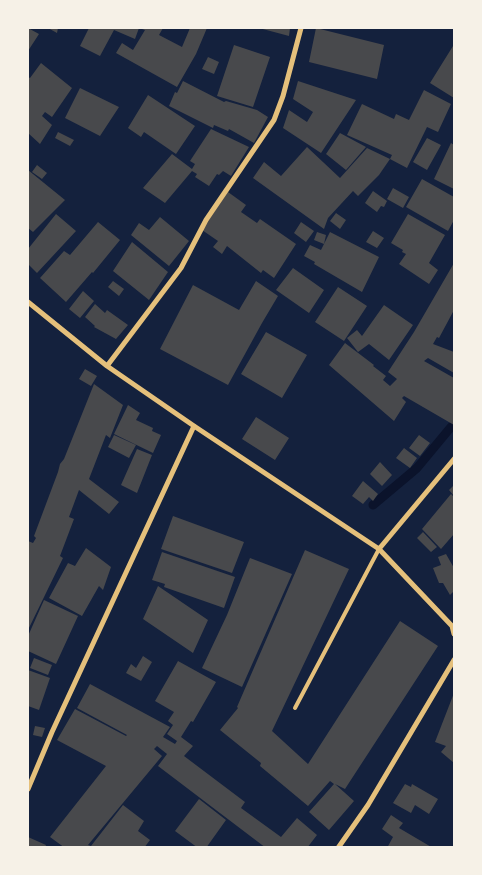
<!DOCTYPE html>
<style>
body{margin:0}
#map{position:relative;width:482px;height:875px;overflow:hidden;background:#14213d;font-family:"Space Grotesk",sans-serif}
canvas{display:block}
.frame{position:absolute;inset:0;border:29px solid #f6f1e7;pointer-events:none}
</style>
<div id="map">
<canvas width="482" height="875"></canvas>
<div class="frame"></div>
</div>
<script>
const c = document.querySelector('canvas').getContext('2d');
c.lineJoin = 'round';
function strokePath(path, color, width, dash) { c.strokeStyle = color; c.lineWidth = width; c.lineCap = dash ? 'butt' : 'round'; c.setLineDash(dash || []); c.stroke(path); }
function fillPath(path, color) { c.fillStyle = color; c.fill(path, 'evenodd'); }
strokePath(new Path2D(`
 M 373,505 L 417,468 L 451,427`), '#0b132b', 9);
fillPath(new Path2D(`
 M 28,28 L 39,34 L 28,51 Z
 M 48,28 L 58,28 L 57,33 Z
 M 89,28 L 163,28 L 159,35 L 182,47 L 190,28 L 207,28 L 196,54 L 177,87 L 116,53 L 122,43 L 133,50 L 145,30 L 139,28 L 135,39 L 114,30 L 100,56 L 80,46 Z
 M 259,28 L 290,28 L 289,36 Z
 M 316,28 L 384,45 L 377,79 L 309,62 Z
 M 234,45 L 270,57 L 253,107 L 217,96 Z
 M 453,46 L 454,46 L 454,98 L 430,83 Z
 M 208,57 L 219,62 L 214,74 L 202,69 Z
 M 41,63 L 72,88 L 52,117 L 45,112 L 42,116 L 52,125 L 40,144 L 28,133 L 28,77 L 30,78 Z
 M 183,81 L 224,102 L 226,101 L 257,110 L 268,117 L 254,143 L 229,129 L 228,131 L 214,125 L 213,128 L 169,106 L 175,92 L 177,93 Z
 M 298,81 L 356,100 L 321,153 L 283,128 L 289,110 L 307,122 L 313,112 L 293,99 Z
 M 80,88 L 119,107 L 100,136 L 65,118 Z
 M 424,90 L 451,104 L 438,132 L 427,127 L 407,168 L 390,159 L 392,155 L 347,135 L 362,104 L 394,119 L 396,114 L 409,120 Z
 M 148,95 L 195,126 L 176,154 L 144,132 L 141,137 L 128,128 Z
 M 211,129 L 249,147 L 231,176 L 223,171 L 219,175 L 217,174 L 209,186 L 195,177 L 197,174 L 192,171 L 165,203 L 143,188 L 172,154 L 192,169 L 195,164 L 190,161 Z
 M 58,132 L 74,140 L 70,146 L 55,138 Z
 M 340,133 L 366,147 L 346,170 L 326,154 Z
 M 427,138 L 441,145 L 427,170 L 413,162 Z
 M 451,143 L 454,145 L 454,189 L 434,179 Z
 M 307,147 L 340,178 L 367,148 L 390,159 L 379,175 L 358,196 L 353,191 L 328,218 L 324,229 L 253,178 L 264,162 L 281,176 Z
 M 37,165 L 47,173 L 42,179 L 32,172 Z
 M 28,170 L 65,200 L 33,232 L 28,228 Z
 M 422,179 L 454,197 L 454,220 L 448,231 L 406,207 Z
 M 393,188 L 409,197 L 403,208 L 387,199 Z
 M 373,191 L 387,201 L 384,207 L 381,206 L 377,212 L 365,203 Z
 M 228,192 L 246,205 L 241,212 L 257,223 L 260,219 L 296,244 L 274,278 L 263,270 L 261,273 L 227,246 L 222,254 L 213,247 L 218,241 L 202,230 Z
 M 336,213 L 346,220 L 340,229 L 330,221 Z
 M 56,214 L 76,231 L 37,273 L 28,264 L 28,249 Z
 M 408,214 L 445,235 L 429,263 L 438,270 L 429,284 L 399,264 L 406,254 L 402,252 L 403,250 L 391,243 Z
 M 160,217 L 189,241 L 169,266 L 131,235 L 139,223 L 149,230 Z
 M 98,222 L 120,240 L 93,273 L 92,272 L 66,302 L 40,278 L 64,251 L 70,255 Z
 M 301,222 L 314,231 L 306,242 L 294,233 Z
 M 373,231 L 384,238 L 377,248 L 366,242 Z
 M 317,232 L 326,235 L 324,244 L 314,240 Z
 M 330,232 L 379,257 L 362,292 L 314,264 L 315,262 L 304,256 L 310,245 L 321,250 Z
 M 132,242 L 168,272 L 149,300 L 113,271 Z
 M 454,263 L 454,310 L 439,338 L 437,337 L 433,344 L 454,352 L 454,373 L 428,358 L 424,361 L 454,378 L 454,425 L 404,396 L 402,398 L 406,402 L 394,421 L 329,365 L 345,343 L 374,365 L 373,366 L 386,376 L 383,380 L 390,386 L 397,379 L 388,372 L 414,332 Z
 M 293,268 L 324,290 L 309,313 L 276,290 Z
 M 113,281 L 124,289 L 119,296 L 108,287 Z
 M 256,281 L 278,296 L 262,323 L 228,385 L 160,349 L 193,285 L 239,310 Z
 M 338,287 L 367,306 L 344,341 L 315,322 Z
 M 83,291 L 94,301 L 80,318 L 69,309 Z
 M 95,304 L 105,313 L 107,310 L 128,325 L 116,339 L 94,327 L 95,326 L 85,317 Z
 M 384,305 L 413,325 L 389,360 L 369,344 L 358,352 L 347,338 L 357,330 L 362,336 Z
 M 266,332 L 307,355 L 282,398 L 241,374 Z
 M 85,369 L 97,376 L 91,386 L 79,379 Z
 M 94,384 L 123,405 L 110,438 L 106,435 L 89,479 L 119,502 L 109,514 L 79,490 L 69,517 L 74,519 L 60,556 L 63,558 L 28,630 L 28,541 L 33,543 L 36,538 L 34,536 L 58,472 L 60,464 L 64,459 Z
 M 128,405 L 140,413 L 136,420 L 153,428 L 152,431 L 161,435 L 153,453 L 114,434 Z
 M 256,417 L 289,438 L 275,460 L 242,439 Z
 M 114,435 L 136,445 L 129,458 L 108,447 Z
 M 419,435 L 430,443 L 420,456 L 409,448 Z
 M 404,448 L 417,458 L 410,468 L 396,458 Z
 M 137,449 L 152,455 L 137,493 L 121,485 Z
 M 380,462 L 392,475 L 382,486 L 370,474 Z
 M 363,481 L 378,494 L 373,501 L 369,497 L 363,504 L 352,496 Z
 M 454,485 L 454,496 L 449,490 Z
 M 451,494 L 454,497 L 454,534 L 441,549 L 422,529 Z
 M 173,516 L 244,542 L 232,573 L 161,549 Z
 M 423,532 L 437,547 L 431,552 L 417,538 Z
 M 86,548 L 111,567 L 103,590 L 99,586 L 82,616 L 49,598 L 68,563 L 75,566 Z
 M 305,550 L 349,569 L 272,731 L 308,764 L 400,621 L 438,646 L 345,789 L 335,784 L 354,801 L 329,830 L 309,812 L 334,784 L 330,781 L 308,806 L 260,766 L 261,763 L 220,730 L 238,708 L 237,707 Z
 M 162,552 L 235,577 L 224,608 L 164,587 L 165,584 L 152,580 Z
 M 446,554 L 454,568 L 454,591 L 450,595 L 443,583 L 439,583 L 433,568 L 441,565 L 438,557 Z
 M 250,558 L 292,574 L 242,687 L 202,668 L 227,615 Z
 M 158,586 L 208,620 L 193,653 L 143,619 Z
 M 44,600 L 78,616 L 56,664 L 28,651 L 28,636 Z
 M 143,656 L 152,662 L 141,681 L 126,673 L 131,664 L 136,668 Z
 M 34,658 L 52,665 L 48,675 L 30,668 Z
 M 178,661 L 216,682 L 193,722 L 191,721 L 181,737 L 193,746 L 184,756 L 245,802 L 241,808 L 281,837 L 297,818 L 317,835 L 307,848 L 266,848 L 158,766 L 167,754 L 157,746 L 154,749 L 162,756 L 88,845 L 91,846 L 123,805 L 144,821 L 138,831 L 150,840 L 144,848 L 65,848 L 50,837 L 106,766 L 57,740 L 75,709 L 126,736 L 127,735 L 77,708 L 90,684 L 170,727 L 163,737 L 175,744 L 177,741 L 167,734 L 173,725 L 168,721 L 174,712 L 155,701 Z
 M 28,670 L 50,678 L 39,710 L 28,706 Z
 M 454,693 L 454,763 L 441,752 L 446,746 L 435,742 Z
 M 35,726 L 45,728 L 42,737 L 33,735 Z
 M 405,784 L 411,787 L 412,784 L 438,799 L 429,814 L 415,805 L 411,813 L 393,803 Z
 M 199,799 L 226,820 L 206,848 L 198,848 L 175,831 Z
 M 391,815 L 403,823 L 399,828 L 433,848 L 387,848 L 393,837 L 382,829 Z
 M 28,837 L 46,845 L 45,848 L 28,848 Z`), '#48494c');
strokePath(new Path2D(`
 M 295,708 L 379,549`), '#e5c07b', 4);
strokePath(new Path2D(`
 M 28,302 L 107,366 L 194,426 L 379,549 L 452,626 L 454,634
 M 107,366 L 181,268 L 206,220 L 274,120 L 283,96 L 301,28
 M 379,549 L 454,459
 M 28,789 L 52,732 L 194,426
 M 338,848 L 368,805 L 454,660`), '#e5c07b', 5);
</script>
